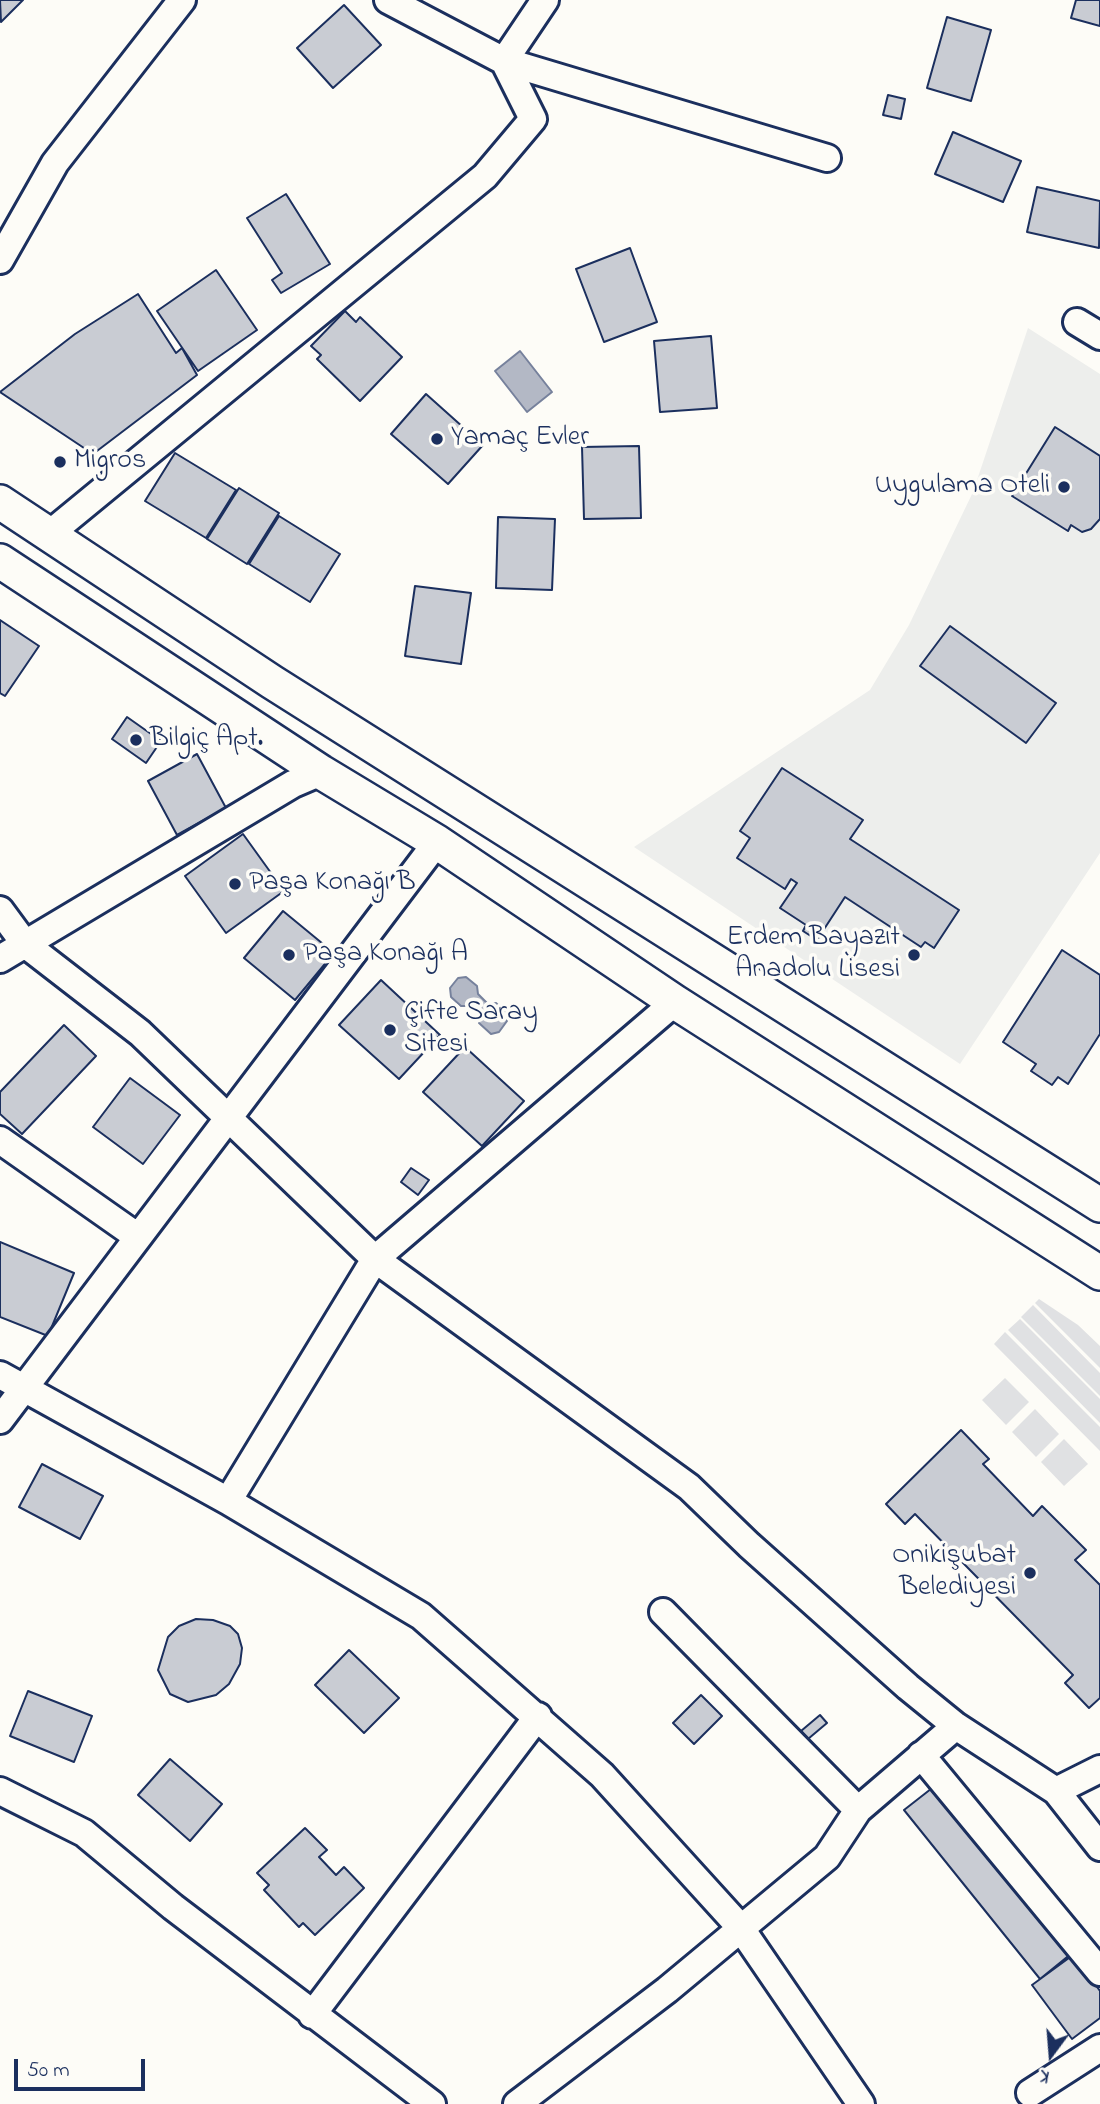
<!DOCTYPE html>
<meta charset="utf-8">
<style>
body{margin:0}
#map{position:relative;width:1100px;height:2104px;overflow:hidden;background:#fdfcf7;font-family:"Indie Flower",sans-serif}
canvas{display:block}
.north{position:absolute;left:1016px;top:2020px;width:70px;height:70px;-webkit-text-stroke:5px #fdfcf7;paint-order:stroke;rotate:196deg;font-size:19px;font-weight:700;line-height:28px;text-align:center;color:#1b2f5e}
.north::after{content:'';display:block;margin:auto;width:24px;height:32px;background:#1b2f5e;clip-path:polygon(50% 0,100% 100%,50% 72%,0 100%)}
.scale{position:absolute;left:14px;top:2059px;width:131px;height:32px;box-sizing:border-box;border:4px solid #1b2f5e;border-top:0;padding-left:9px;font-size:21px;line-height:24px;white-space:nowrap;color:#1b2f5e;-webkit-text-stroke:5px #fdfcf7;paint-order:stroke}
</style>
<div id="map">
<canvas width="1100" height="2104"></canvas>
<div class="north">K</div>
<div class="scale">50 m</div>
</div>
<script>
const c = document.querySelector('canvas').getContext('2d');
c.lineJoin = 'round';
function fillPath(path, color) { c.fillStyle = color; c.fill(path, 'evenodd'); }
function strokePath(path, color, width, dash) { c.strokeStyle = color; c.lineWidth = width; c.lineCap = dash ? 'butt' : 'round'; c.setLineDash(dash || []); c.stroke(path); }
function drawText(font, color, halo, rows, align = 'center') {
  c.font = font + ' "Indie Flower",sans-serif'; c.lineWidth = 7; c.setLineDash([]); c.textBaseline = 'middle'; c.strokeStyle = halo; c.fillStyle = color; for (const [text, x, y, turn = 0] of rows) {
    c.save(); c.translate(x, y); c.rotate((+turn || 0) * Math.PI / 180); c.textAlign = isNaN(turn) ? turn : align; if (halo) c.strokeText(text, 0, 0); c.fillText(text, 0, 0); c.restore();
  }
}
fillPath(new Path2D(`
 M 1028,328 L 1100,374 L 1100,853 L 960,1064 L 634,847 L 870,690 L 909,625 L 973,492 Z`), '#edeeec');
fillPath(new Path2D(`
 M 1039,1299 L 1078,1325 L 1100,1346 L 1100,1368 L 1035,1303 Z
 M 1033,1305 L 1100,1373 L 1100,1396 L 1021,1317 Z
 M 1020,1319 L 1100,1399 L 1100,1423 L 1008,1330 Z
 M 1005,1332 L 1100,1427 L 1100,1451 L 994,1344 Z
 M 1005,1378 L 1029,1402 L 1006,1425 L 982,1400 Z
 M 1035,1409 L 1059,1434 L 1036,1457 L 1012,1432 Z
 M 1064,1439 L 1088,1464 L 1064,1486 L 1041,1462 Z`), '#e0e1e3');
const water = new Path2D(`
 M 520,351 L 552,392 L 527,412 L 495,371 Z
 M 466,977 L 477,986 L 478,994 L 489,1005 L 496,1003 L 507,1014 L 507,1021 L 499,1032 L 491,1034 L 479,1023 L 479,1015 L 469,1006 L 461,1006 L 451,997 L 450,988 L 458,978 Z`);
fillPath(water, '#b3b8c5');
strokePath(water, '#76819c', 2);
const building = new Path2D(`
 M 0,0 L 23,0 L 1,22 Z
 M 1076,0 L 1100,0 L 1100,26 L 1071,18 Z
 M 344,5 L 381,45 L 333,88 L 297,48 Z
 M 947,17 L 991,30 L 971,101 L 927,88 Z
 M 888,95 L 905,99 L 901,119 L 883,115 Z
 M 953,132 L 1021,161 L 1003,202 L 935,174 Z
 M 1037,187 L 1100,201 L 1099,248 L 1027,232 Z
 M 286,194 L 330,264 L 281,293 L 272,280 L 282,273 L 247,218 Z
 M 630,248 L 657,322 L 604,342 L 576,269 Z
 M 216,270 L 257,330 L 198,371 L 157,311 Z
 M 138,294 L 176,353 L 182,348 L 197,375 L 93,454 L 0,392 L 75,334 Z
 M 345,311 L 356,322 L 360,317 L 402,357 L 360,401 L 317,359 L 321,355 L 311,346 Z
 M 711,336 L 717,408 L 660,412 L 654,341 Z
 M 426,394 L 483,445 L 448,484 L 391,434 Z
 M 1055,427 L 1100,456 L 1100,519 L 1091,529 L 1082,532 L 1071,525 L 1068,531 L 1012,496 Z
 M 639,446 L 641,518 L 584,519 L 582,447 Z
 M 175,453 L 236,490 L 206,538 L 145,501 Z
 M 239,488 L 279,513 L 247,564 L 207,539 Z
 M 279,516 L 340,554 L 310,602 L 249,564 Z
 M 498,517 L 555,519 L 552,590 L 496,588 Z
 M 415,586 L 471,593 L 461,664 L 405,656 Z
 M 0,620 L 39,646 L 5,696 L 0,693 Z
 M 950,626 L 1056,703 L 1026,743 L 920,666 Z
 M 127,717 L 161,741 L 146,763 L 112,739 Z
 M 197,754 L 226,808 L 177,835 L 148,781 Z
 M 782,768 L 863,820 L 850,839 L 959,910 L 934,948 L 925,942 L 921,947 L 845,897 L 817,940 L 803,931 L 806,925 L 780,908 L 797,883 L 791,879 L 785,889 L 737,858 L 750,838 L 740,831 Z
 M 243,834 L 284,891 L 226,933 L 185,876 Z
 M 283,911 L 334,953 L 295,1000 L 244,958 Z
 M 1062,950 L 1100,975 L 1100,1034 L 1068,1084 L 1058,1077 L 1052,1085 L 1031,1071 L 1036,1064 L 1003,1042 Z
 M 381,980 L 440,1035 L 399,1079 L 339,1025 Z
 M 64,1025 L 96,1056 L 22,1134 L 0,1114 L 0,1092 Z
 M 465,1047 L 524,1101 L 482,1146 L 423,1092 Z
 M 130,1078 L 180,1115 L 143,1164 L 93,1127 Z
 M 411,1168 L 429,1180 L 418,1195 L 401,1182 Z
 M 0,1242 L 74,1273 L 48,1336 L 0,1317 Z
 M 961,1430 L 989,1459 L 983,1464 L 1033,1516 L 1042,1506 L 1086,1550 L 1075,1560 L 1100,1585 L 1100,1698 L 1089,1708 L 1065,1683 L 1073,1675 L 915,1514 L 905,1524 L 886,1504 Z
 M 42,1464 L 103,1496 L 80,1539 L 19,1507 Z
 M 196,1619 L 213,1620 L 230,1626 L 238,1634 L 242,1648 L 240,1664 L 229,1684 L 216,1695 L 188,1702 L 170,1694 L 158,1670 L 168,1637 L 179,1626 Z
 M 349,1650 L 399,1698 L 364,1733 L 315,1685 Z
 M 28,1691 L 92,1716 L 74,1762 L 10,1736 Z
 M 701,1695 L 722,1716 L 694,1744 L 673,1723 Z
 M 820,1715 L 827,1723 L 808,1739 L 801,1731 Z
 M 170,1759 L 222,1804 L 190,1841 L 138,1795 Z
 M 936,1785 L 1072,1953 L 1040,1979 L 904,1810 Z
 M 305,1828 L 327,1850 L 319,1857 L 336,1875 L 344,1867 L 364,1888 L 315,1935 L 303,1923 L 299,1927 L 264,1890 L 269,1885 L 257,1873 Z
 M 1073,1955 L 1100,1991 L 1100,2018 L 1072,2039 L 1032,1985 Z`);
fillPath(building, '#c9ccd3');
strokePath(building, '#1b2f5e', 2);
const minor = new Path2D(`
 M 388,0 L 504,61 L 827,158
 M 504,61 L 545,0
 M 0,260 L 55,163 L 182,0
 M 1077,322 L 1100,336
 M 47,536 L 485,176 L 533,119 L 504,61
 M 0,910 L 25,944 L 140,1033 L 375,1259 L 689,1487 L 749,1545 L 908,1687 L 956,1726 L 1056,1791 L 1100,1847
 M 0,959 L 293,784 L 321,772
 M 0,1140 L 138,1237
 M 0,1375 L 228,1501 L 421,1616 L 602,1775 L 740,1927 L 861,2104
 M 0,1420 L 437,842
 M 228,1501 L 375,1259 L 675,1002
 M 663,1612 L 858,1810
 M 921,1755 L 1100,1972
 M 0,1791 L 84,1833 L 173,1907 L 432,2104
 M 1056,1791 L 1100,1769
 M 312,2015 L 538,1716
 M 1030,2093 L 1100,2048
 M 517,2104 L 667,1990 L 827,1857 L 858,1810 L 956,1726`);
const major = new Path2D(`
 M 0,502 L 272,682 L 1100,1205
 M 0,561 L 321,772 L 437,842 L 675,1002 L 1100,1273`);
strokePath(minor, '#1b2f5e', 32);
strokePath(major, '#1b2f5e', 38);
strokePath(minor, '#fdfcf7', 26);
strokePath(major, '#fdfcf7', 33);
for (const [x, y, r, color] of [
 [437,439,7,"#1b2f5e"],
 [60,462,7,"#1b2f5e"],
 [1064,487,7,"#1b2f5e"],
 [136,740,7,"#1b2f5e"],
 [235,884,7,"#1b2f5e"],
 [289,955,7,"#1b2f5e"],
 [914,955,7,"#1b2f5e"],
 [390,1030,7,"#1b2f5e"],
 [1030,1573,7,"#1b2f5e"]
]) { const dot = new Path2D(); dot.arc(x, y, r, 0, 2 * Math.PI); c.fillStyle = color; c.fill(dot); strokePath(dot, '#fdfcf7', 2.5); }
drawText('28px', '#1b2f5e', '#fdfcf7', [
 ["Yamaç Evler",451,439],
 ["Migros",74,462],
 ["Uygulama Oteli",1050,487,"right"],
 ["Bilgiç Apt.",150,740],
 ["Paşa Konağı B",249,884],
 ["Erdem Bayazıt",900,939,"right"],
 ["Anadolu Lisesi",900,971,"right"],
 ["Paşa Konağı A",303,955],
 ["Çifte Saray",404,1014],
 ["Sitesi",404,1046],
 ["Onikişubat",1016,1557,"right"],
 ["Belediyesi",1016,1589,"right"]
], 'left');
</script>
